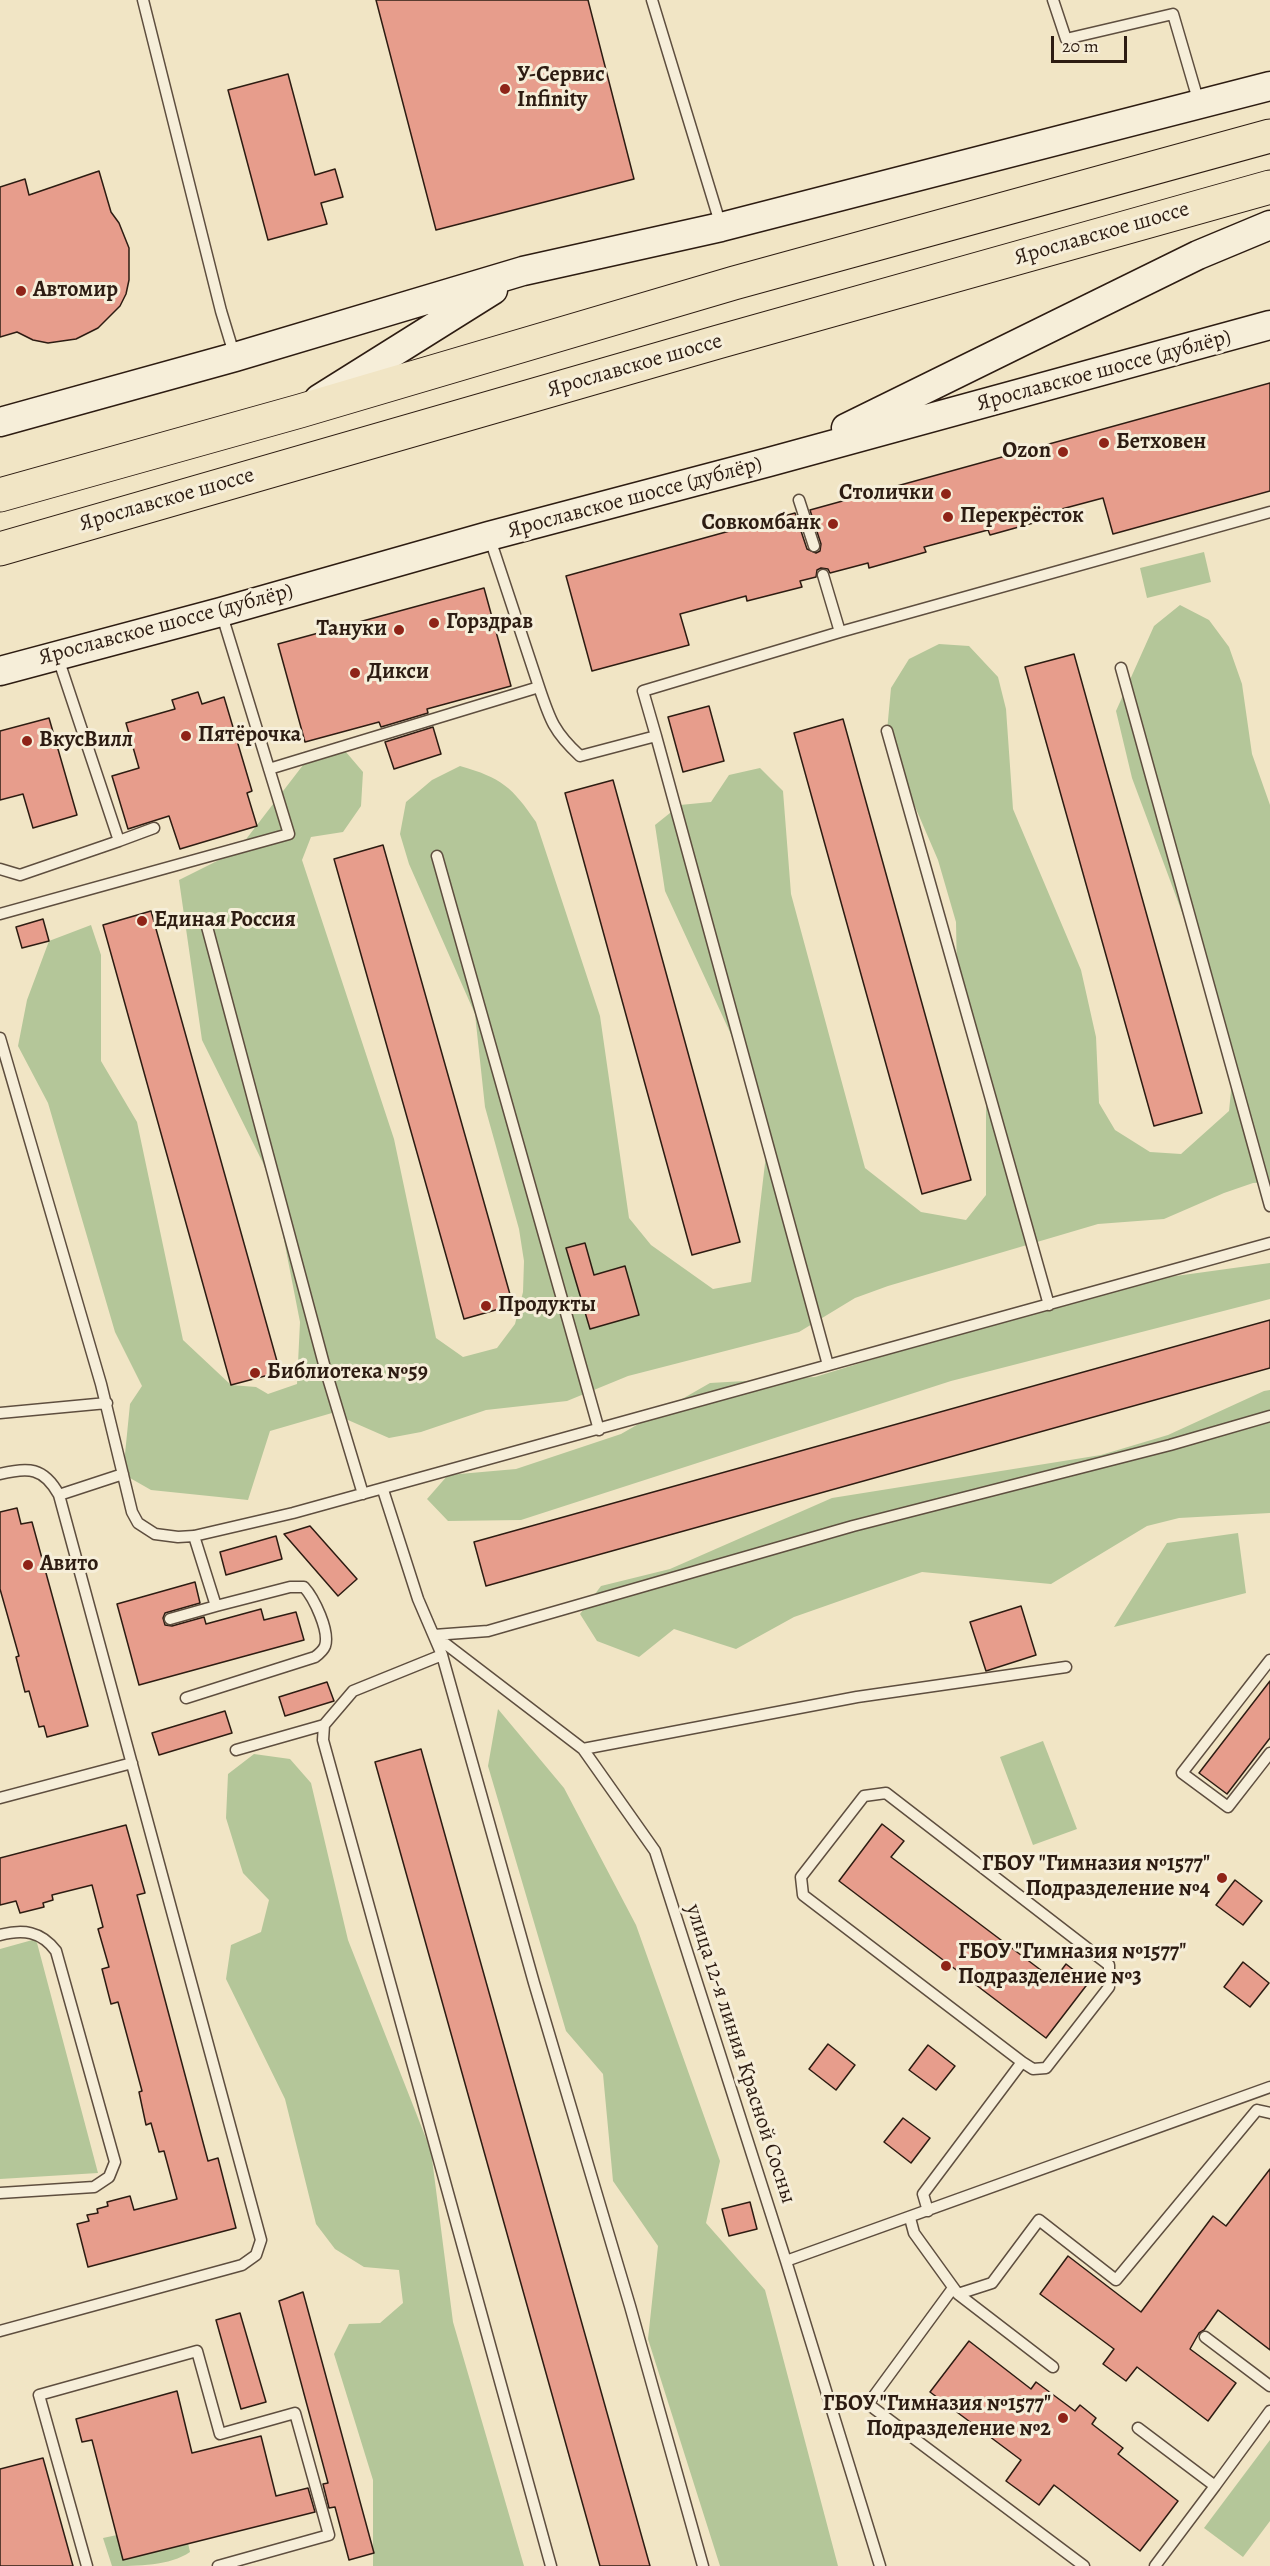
<!DOCTYPE html>
<meta charset="utf-8">
<style>
body{margin:0}
#map{position:relative;width:1270px;height:2566px;overflow:hidden;background:#f1e5c5;font-family:Alegreya,serif}
canvas{display:block}
.scale{position:absolute;left:1051px;top:36px;width:76px;height:27px;box-sizing:border-box;border:3px solid #2d1c12;border-top:0;padding-left:8px;font-size:18px;line-height:21px;white-space:nowrap;color:#2d1c12;-webkit-text-stroke:4px #f6eed9;paint-order:stroke}
</style>
<div id="map">
<canvas width="1270" height="2566"></canvas>
<div class="scale">20 m</div>
</div>
<script>
const c = document.querySelector('canvas').getContext('2d');
c.lineJoin = 'round';
function fillPath(path, color) { c.fillStyle = color; c.fill(path, 'evenodd'); }
function strokePath(path, color, width, dash) { c.strokeStyle = color; c.lineWidth = width; c.lineCap = dash ? 'butt' : 'round'; c.setLineDash(dash || []); c.stroke(path); }
function drawText(font, color, halo, rows, align = 'center') {
  c.font = font + ' Alegreya,serif'; c.lineWidth = 6; c.setLineDash([]); c.textBaseline = 'middle'; c.strokeStyle = halo; c.fillStyle = color; for (const [text, x, y, turn = 0] of rows) {
    c.save(); c.translate(x, y); c.rotate((+turn || 0) * Math.PI / 180); c.textAlign = isNaN(turn) ? turn : align; if (halo) c.strokeText(text, 0, 0); c.fillText(text, 0, 0); c.restore();
  }
}
fillPath(new Path2D(`
 M 1204,552 L 1211,582 L 1147,598 L 1140,568 Z
 M 1180,605 L 1209,620 L 1229,647 L 1242,684 L 1252,754 L 1270,805 L 1270,1182 L 1253,1183 L 1224,1193 L 1164,1219 L 1098,1224 L 888,1286 L 855,1298 L 799,1332 L 628,1376 L 567,1401 L 486,1410 L 421,1432 L 389,1438 L 332,1413 L 270,1431 L 248,1500 L 151,1490 L 123,1474 L 130,1404 L 142,1386 L 115,1332 L 48,1103 L 18,1046 L 27,1000 L 49,941 L 91,925 L 101,955 L 101,1061 L 137,1122 L 183,1340 L 231,1385 L 256,1387 L 268,1394 L 297,1384 L 300,1322 L 275,1194 L 263,1163 L 202,1040 L 179,880 L 237,851 L 310,756 L 340,745 L 363,772 L 361,806 L 343,832 L 311,837 L 302,860 L 394,1139 L 436,1338 L 463,1357 L 497,1348 L 515,1324 L 523,1292 L 524,1261 L 519,1229 L 485,1107 L 475,1014 L 409,864 L 400,834 L 406,802 L 432,780 L 460,766 C 502,778 512,787 536,822 L 600,1016 L 629,1218 L 651,1245 L 713,1289 L 751,1282 L 768,1138 L 763,1104 L 665,891 L 655,825 L 680,805 L 711,802 L 729,775 L 760,768 L 783,791 L 791,894 L 865,1168 L 921,1212 L 966,1220 L 986,1195 L 986,1099 L 957,975 L 956,922 L 938,860 L 895,760 L 887,731 L 891,688 L 909,659 L 939,644 L 969,646 L 998,677 L 1006,709 L 1013,809 L 1081,970 L 1096,1037 L 1099,1103 L 1115,1130 L 1150,1152 L 1181,1154 L 1229,1111 L 1232,1081 L 1209,985 L 1132,778 L 1116,711 L 1154,626 Z
 M 1270,1263 L 1270,1299 L 951,1381 L 521,1520 L 448,1521 L 427,1499 L 448,1475 L 516,1469 L 621,1434 L 710,1383 L 815,1377 L 1049,1305 L 1074,1290 Z
 M 1270,1390 L 1270,1513 L 1179,1518 L 1147,1526 L 1051,1584 L 922,1572 L 794,1617 L 736,1649 L 674,1629 L 639,1657 L 597,1641 L 580,1614 L 601,1586 L 670,1569 L 832,1498 L 1101,1455 L 1168,1435 L 1264,1391 Z
 M 1238,1533 L 1246,1593 L 1114,1627 L 1167,1543 Z
 M 498,1709 L 564,1788 L 636,1925 L 720,2161 L 706,2223 L 765,2290 L 838,2566 L 720,2566 L 648,2339 L 658,2246 L 613,2181 L 603,2074 L 566,2031 L 488,1766 Z
 M 1043,1741 L 1077,1829 L 1033,1845 L 1000,1757 Z
 M 254,1754 L 290,1759 L 311,1783 L 348,1940 L 431,2151 L 453,2322 L 524,2566 L 373,2566 L 373,2480 L 334,2354 L 349,2324 L 380,2323 L 403,2303 L 399,2270 L 364,2267 L 335,2249 L 316,2224 L 285,2099 L 226,1979 L 231,1945 L 261,1932 L 269,1900 L 243,1873 L 226,1818 L 228,1774 Z
 M 36,1939 L 98,2173 L 0,2179 L 0,1949 Z
 M 1270,2440 L 1270,2521 L 1243,2557 L 1204,2528 Z
 M 117,2535 L 123,2560 L 188,2543 L 190,2552 C 170,2566 137,2566 112,2566 L 103,2538 Z`), '#b4c699');
const building = new Path2D(`
 M 376,0 L 588,0 L 634,179 L 436,230 Z
 M 288,74 L 315,175 L 335,169 L 343,197 L 321,203 L 327,224 L 268,240 L 228,90 Z
 M 99,171 L 111,212 L 119,223 L 129,248 L 129,280 L 126,294 L 120,306 L 98,328 L 76,339 L 48,343 L 33,340 L 17,332 L 0,337 L 0,187 L 25,179 L 29,195 Z
 M 1270,383 L 1270,491 L 1113,534 L 1103,498 L 1043,514 L 1044,520 L 990,535 L 988,530 L 924,547 L 926,552 L 869,568 L 868,563 L 830,573 L 828,569 L 821,568 L 817,570 L 816,577 L 800,581 L 802,587 L 747,601 L 746,596 L 680,614 L 689,645 L 592,671 L 566,576 L 795,513 L 807,549 L 816,553 L 820,551 L 821,544 L 810,510 Z
 M 484,588 L 511,686 L 427,709 L 428,713 L 381,727 L 379,722 L 305,742 L 278,644 Z
 M 1074,654 L 1202,1113 L 1154,1126 L 1025,667 Z
 M 198,692 L 202,704 L 224,697 L 252,791 L 247,793 L 257,826 L 180,849 L 169,816 L 128,829 L 112,776 L 139,768 L 126,723 L 175,709 L 172,700 Z
 M 709,706 L 724,761 L 683,772 L 668,717 Z
 M 49,718 L 77,815 L 33,828 L 23,794 L 0,800 L 0,731 Z
 M 843,719 L 971,1180 L 922,1194 L 794,733 Z
 M 433,727 L 441,754 L 394,769 L 385,742 Z
 M 613,780 L 740,1242 L 692,1255 L 565,793 Z
 M 383,845 L 513,1305 L 464,1319 L 334,859 Z
 M 151,911 L 280,1372 L 231,1385 L 103,925 Z
 M 43,919 L 49,941 L 22,948 L 16,927 Z
 M 585,1243 L 594,1275 L 625,1266 L 639,1315 L 590,1329 L 566,1248 Z
 M 1270,1320 L 1270,1368 L 486,1586 L 474,1542 Z
 M 17,1508 L 21,1524 L 32,1522 L 88,1726 L 47,1737 L 44,1726 L 39,1727 L 29,1691 L 25,1692 L 16,1657 L 19,1656 L 0,1589 L 0,1512 Z
 M 310,1526 L 357,1579 L 338,1596 L 284,1534 Z
 M 276,1536 L 282,1559 L 226,1575 L 220,1552 Z
 M 195,1582 L 200,1603 L 165,1613 L 163,1618 L 165,1625 L 172,1626 L 204,1617 L 206,1624 L 261,1609 L 264,1620 L 296,1612 L 304,1640 L 139,1685 L 117,1604 Z
 M 1021,1606 L 1036,1655 L 986,1671 L 970,1622 Z
 M 1270,1681 L 1270,1738 L 1227,1794 L 1199,1773 Z
 M 327,1682 L 334,1701 L 285,1716 L 279,1697 Z
 M 225,1711 L 232,1733 L 159,1755 L 152,1733 Z
 M 421,1749 L 474,1939 L 650,2566 L 600,2566 L 375,1762 Z
 M 882,1824 L 904,1841 L 891,1857 L 1054,1980 L 1066,1964 L 1089,1982 L 1046,2038 L 839,1881 Z
 M 126,1825 L 145,1893 L 137,1895 L 208,2161 L 218,2158 L 236,2228 L 88,2267 L 77,2224 L 89,2221 L 87,2215 L 98,2213 L 97,2209 L 108,2206 L 107,2202 L 130,2196 L 134,2210 L 177,2199 L 164,2151 L 159,2152 L 151,2123 L 146,2125 L 139,2092 L 142,2091 L 118,2002 L 111,2004 L 102,1969 L 109,1967 L 98,1929 L 103,1927 L 92,1885 L 52,1895 L 53,1900 L 43,1903 L 44,1907 L 20,1913 L 16,1901 L 0,1905 L 0,1858 Z
 M 1235,1880 L 1262,1901 L 1243,1925 L 1216,1905 Z
 M 1243,1962 L 1269,1983 L 1250,2007 L 1224,1987 Z
 M 828,2044 L 855,2065 L 836,2090 L 809,2069 Z
 M 928,2045 L 955,2066 L 936,2090 L 909,2070 Z
 M 903,2118 L 930,2138 L 911,2163 L 884,2142 Z
 M 1270,2169 L 1270,2350 L 1218,2310 L 1204,2330 L 1199,2333 L 1190,2349 L 1236,2383 L 1208,2421 L 1137,2367 L 1126,2381 L 1103,2364 L 1114,2349 L 1040,2294 L 1068,2256 L 1141,2312 L 1213,2216 L 1226,2226 Z
 M 750,2202 L 757,2229 L 729,2236 L 722,2209 Z
 M 303,2292 L 374,2553 L 349,2560 L 335,2507 L 329,2508 L 323,2484 L 328,2483 L 279,2301 Z
 M 240,2313 L 266,2402 L 241,2409 L 216,2320 Z
 M 969,2341 L 1031,2389 L 1036,2382 L 1075,2411 L 1080,2405 L 1096,2418 L 1092,2424 L 1123,2448 L 1118,2454 L 1178,2501 L 1140,2551 L 1054,2485 L 1039,2505 L 1006,2481 L 1021,2460 L 930,2392 Z
 M 177,2391 L 192,2453 L 261,2436 L 276,2496 L 308,2488 L 315,2512 L 123,2560 L 92,2440 L 82,2442 L 76,2419 Z
 M 43,2458 L 73,2566 L 0,2566 L 0,2469 Z`);
fillPath(building, '#e79d8c');
strokePath(building, '#2d1c12', 1.5);
const lane = new Path2D(`
 M 143,0 L 221,311 L 235,357
 M 652,0 L 721,226
 M 1053,0 L 1066,39 L 1173,14 L 1199,103
 M 799,500 L 814,546
 M 489,536 L 539,687
 M 823,575 L 840,632 L 1270,512
 M 1121,668 L 1270,1206
 M 887,731 L 1049,1305
 M 656,736 L 828,1365
 M 269,769 L 539,687 C 550,720 554,732 580,756 L 656,736 L 643,691 L 840,632
 M 119,841 L 154,828
 M 437,856 L 599,1430
 M 0,869 L 20,875 L 119,841 L 57,655
 M 0,914 L 289,834 L 221,612
 M 206,923 L 325,1368 L 363,1494
 M 0,1038 L 101,1384 L 132,1512 L 138,1523 L 155,1534 L 178,1537 L 194,1536 L 293,1513 L 1270,1243
 M 0,1413 L 107,1403
 M 0,1474 C 28,1467 44,1467 59,1495 L 261,2240 L 256,2255 L 242,2265 L 0,2331
 M 383,1490 L 418,1599 L 442,1655 L 534,1983 L 630,2306 L 703,2566
 M 59,1495 L 123,1474
 M 170,1619 L 216,1606
 M 434,1635 L 583,1749 L 655,1851 L 786,2261 L 880,2566
 M 434,1635 L 488,1631 L 853,1526 L 1170,1445 L 1270,1416
 M 442,1655 L 353,1691 L 324,1725 L 323,1740 L 551,2566
 M 1270,1660 L 1182,1773 L 1228,1807 L 1270,1753
 M 186,1698 L 315,1657 C 319,1654 323,1651 325,1646 C 330,1631 314,1598 304,1587 L 290,1587 L 216,1606 L 194,1536
 M 583,1749 L 857,1697 L 1066,1667
 M 236,1750 L 324,1725
 M 0,1798 L 132,1763
 M 0,1935 C 23,1929 41,1931 56,1951 L 115,2162 L 109,2177 L 94,2187 L 0,2193
 M 1257,2110 L 1270,2113
 M 928,2211 L 923,2194 L 1022,2062 L 1033,2069 L 1046,2068 L 1109,1987 L 1109,1965 L 886,1793 L 864,1796 L 801,1877 L 803,1895 L 1022,2062
 M 910,2218 L 914,2233 L 958,2294 L 992,2283 L 1039,2220 L 1116,2280 L 1257,2110
 M 786,2261 L 1270,2087
 M 953,2288 L 868,2404 L 1084,2566
 M 958,2294 L 1053,2367
 M 1205,2337 L 1270,2386
 M 1138,2428 L 1215,2486 L 1270,2411
 M 87,2566 L 39,2395 L 197,2351 L 220,2434 L 295,2413 L 329,2535 L 218,2566
 M 1155,2566 L 1215,2486`);
const secondary = new Path2D(`
 M 319,399 L 493,290
 M 0,422 L 235,357 L 523,271 L 721,227 L 1270,86
 M 846,428 L 1198,255 L 1270,225
 M 0,671 L 221,612 L 489,536 L 769,462 L 1270,325`);
const primary = new Path2D(`
 M 0,495 L 300,411 L 734,283 L 1270,136
 M 0,549 L 718,342 L 1270,187`);
strokePath(lane, '#5e4e3f', 13);
strokePath(secondary, '#2d1c12', 31);
strokePath(primary, '#2d1c12', 35);
strokePath(lane, '#f6eed9', 10);
strokePath(secondary, '#f6eed9', 28);
strokePath(primary, '#f1e5c5', 33);
for (const [x, y, r, color] of [
 [505,89,6,"#8f2418"],
 [21,291,6,"#8f2418"],
 [1104,443,6,"#8f2418"],
 [1063,452,6,"#8f2418"],
 [946,494,6,"#8f2418"],
 [948,517,6,"#8f2418"],
 [833,524,6,"#8f2418"],
 [434,623,6,"#8f2418"],
 [399,630,6,"#8f2418"],
 [355,673,6,"#8f2418"],
 [186,736,6,"#8f2418"],
 [27,741,6,"#8f2418"],
 [142,921,6,"#8f2418"],
 [486,1306,6,"#8f2418"],
 [255,1373,6,"#8f2418"],
 [28,1565,6,"#8f2418"],
 [1222,1878,6,"#8f2418"],
 [946,1966,6,"#8f2418"],
 [1063,2418,6,"#8f2418"]
]) { const dot = new Path2D(); dot.arc(x, y, r, 0, 2 * Math.PI); c.fillStyle = color; c.fill(dot); strokePath(dot, '#f6eed9', 2); }
drawText('bold 22px', '#2d1c12', '#f6eed9', [
 ["У-Сервис",517,76],
 ["Infinity",517,101],
 ["Автомир",33,291],
 ["Бетховен",1116,443],
 ["Ozon",1051,452,"right"],
 ["Столички",934,494,"right"],
 ["Перекрёсток",960,517],
 ["Совкомбанк",821,524,"right"],
 ["Горздрав",446,623],
 ["Тануки",387,630,"right"],
 ["Дикси",367,673],
 ["Пятёрочка",198,736],
 ["ВкусВилл",39,741],
 ["Единая Россия",154,921],
 ["Продукты",498,1306],
 ["Библиотека №59",267,1373],
 ["Авито",40,1565],
 ["ГБОУ \"Гимназия №1577\"",1210,1865,"right"],
 ["Подразделение №4",1210,1890,"right"],
 ["ГБОУ \"Гимназия №1577\"",958,1953],
 ["Подразделение №3",958,1978],
 ["ГБОУ \"Гимназия №1577\"",1051,2405,"right"],
 ["Подразделение №2",1051,2430,"right"]
], 'left');
drawText('22px', '#2d1c12', '#f6eed9', [
 ["Ярославское шоссе",1102,234,-16],
 ["Ярославское шоссе",635,366,-16],
 ["Ярославское шоссе (дублёр)",1104,371,-15],
 ["Ярославское шоссе (дублёр)",635,498,-15],
 ["Ярославское шоссе",167,500,-16],
 ["Ярославское шоссе (дублёр)",166,625,-15],
 ["улица 12-я линия Красной Сосны",740,2054,72]
]);
</script>
